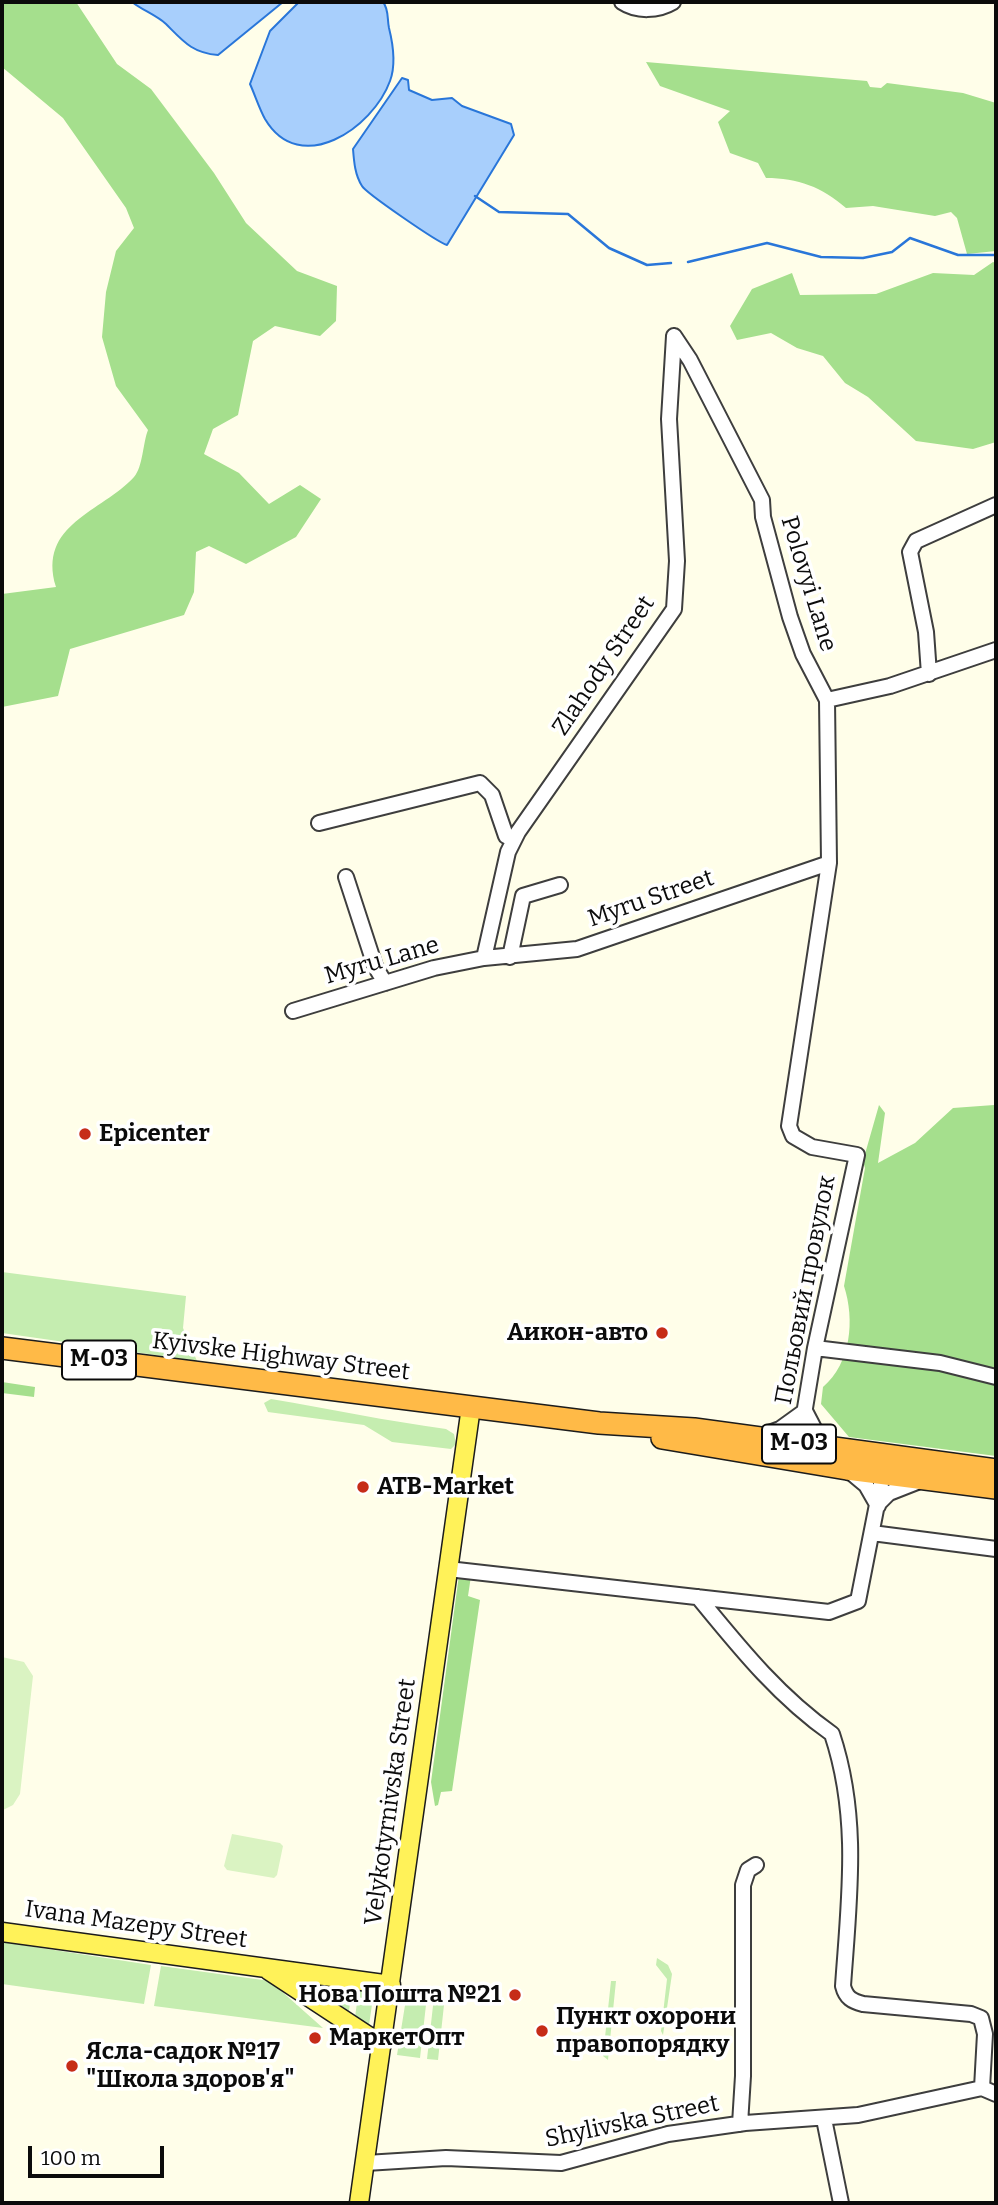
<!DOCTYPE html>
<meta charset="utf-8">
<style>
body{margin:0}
#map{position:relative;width:998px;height:2205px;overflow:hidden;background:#fffee9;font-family:Bitter,serif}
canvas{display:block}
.frame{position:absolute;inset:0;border:4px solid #0b0b0b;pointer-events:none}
.scale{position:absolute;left:28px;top:2146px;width:136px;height:32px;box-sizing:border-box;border:4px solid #0b0b0b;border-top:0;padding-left:9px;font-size:21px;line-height:24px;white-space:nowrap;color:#0b0b0b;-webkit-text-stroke:5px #fff;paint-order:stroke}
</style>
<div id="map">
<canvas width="998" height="2205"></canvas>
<div class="frame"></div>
<div class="scale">100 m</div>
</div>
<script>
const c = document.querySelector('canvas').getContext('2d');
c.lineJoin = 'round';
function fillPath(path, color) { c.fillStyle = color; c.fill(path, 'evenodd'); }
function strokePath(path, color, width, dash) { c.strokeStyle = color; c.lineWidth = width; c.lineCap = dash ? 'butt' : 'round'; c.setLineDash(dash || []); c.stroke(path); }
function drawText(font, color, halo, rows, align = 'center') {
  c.font = font + ' Bitter,serif'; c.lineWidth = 7; c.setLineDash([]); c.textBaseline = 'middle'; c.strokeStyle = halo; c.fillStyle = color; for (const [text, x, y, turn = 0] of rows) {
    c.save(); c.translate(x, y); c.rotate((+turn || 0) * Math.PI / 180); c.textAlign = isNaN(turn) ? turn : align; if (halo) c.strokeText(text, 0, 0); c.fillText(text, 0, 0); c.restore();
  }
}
fillPath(new Path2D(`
 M 2,1272 L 186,1296 L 183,1328 L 197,1361 L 2,1333 Z
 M 271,1399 C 330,1409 387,1421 446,1429 L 454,1434 L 456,1444 L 451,1449 L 392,1442 L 364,1425 L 268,1412 L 264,1403 Z
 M 2,1942 L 151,1965 L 144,2004 L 2,1984 Z
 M 657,1958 L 668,1965 L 672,1974 L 663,2035 L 661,2031 L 667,1979 L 656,1965 Z
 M 161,1966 L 270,1981 L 323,2028 L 154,2006 Z
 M 611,1981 L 616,1981 L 608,2060 L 603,2056 Z
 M 320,1984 L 352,1988 L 349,2011 L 318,1990 Z
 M 359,1989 L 374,1991 L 369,2025 L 355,2017 Z
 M 412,1995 L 427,1996 L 420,2058 L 397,2055 L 406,1999 Z
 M 434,1997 L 440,1998 L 444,2005 L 438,2060 L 427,2059 Z`), '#c5edb0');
fillPath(new Path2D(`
 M 2,2 L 76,2 L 117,64 L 151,89 L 214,173 L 246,223 L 297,271 L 337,286 L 336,321 L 320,336 L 275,326 L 253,341 L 238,415 L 213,429 L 204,454 L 239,473 L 269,504 L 300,485 L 321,499 L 296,537 L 246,564 L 209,546 L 196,552 L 194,592 L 184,615 L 70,649 L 58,696 L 2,707 L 2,594 L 56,587 C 37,524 102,512 134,477 C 143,467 143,442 148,430 L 116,386 L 102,337 L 106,292 L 116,251 L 134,228 L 126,208 L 63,118 L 2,67 Z
 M 646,62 L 867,81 L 870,87 L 881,88 L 887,83 L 963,93 L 996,103 L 996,251 L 967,254 L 957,218 L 951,212 L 935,216 L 873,206 L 846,208 C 822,187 798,178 766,178 L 758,163 L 730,153 L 718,122 L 730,111 L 660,86 Z
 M 993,262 L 996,263 L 996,442 L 973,449 L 916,441 L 868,397 L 845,383 L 823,356 L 797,348 L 771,333 L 737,340 L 730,326 L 752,289 L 792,273 L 800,295 L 876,294 L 933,273 L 974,275 Z
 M 996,1100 L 996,1456 L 849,1437 L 821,1404 L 823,1387 C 851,1363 855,1320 844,1286 L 865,1168 L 863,1161 L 879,1105 L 885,1113 L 878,1163 L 915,1143 L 953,1108 L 994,1105 Z
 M 2,1382 L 35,1387 L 34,1397 L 2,1393 Z
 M 459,1575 L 471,1576 L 468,1596 L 480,1600 L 452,1791 L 441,1792 L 438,1805 L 435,1806 L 431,1782 Z`), '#a5df8d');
fillPath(new Path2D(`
 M 2,1657 L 24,1662 L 33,1676 L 20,1794 L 13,1805 L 3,1810 Z
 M 232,1834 L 280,1843 L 283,1846 L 277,1875 L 274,1878 L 227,1870 L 224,1866 Z`), '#daf3c2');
const water = new Path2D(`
 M 132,2 L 283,2 L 218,55 C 192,53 183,41 166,24 C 156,15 142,10 132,2 Z
 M 299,2 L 383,2 C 389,9 387,19 389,28 C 393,44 396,65 390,81 C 373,128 300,178 265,119 C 259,108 255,95 250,84 L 270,31 Z
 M 402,78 L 408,80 L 409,90 L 432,100 L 452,98 L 462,106 L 511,124 L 514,135 L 447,245 C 437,242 366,193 362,186 C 355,175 354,162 353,149 Z`);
fillPath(water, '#a8cffc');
strokePath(water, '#2976d9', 2);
strokePath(new Path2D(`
 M 475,196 L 499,212 L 568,214 L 609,248 L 647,265 L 671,263
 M 688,262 L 767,243 L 821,257 L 863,258 L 892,252 L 910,238 L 958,255 L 996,255`), '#2976d9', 2.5);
const minor = new Path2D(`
 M 622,2 C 637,12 658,11 673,2
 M 674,336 L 690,360 L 762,500 L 763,517 L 790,617 L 803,654 L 827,700 L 829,863 L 789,1126 L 793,1136 L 812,1147 L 857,1155 L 815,1348 L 799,1444
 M 929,674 L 926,632 L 910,552 L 916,541 L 996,505
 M 827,700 L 890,686 L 996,650
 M 319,823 L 480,783 L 492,795 L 506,836 L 514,840
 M 346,877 L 375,966 L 385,983
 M 510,957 L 523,896 L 560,885
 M 484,958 L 508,852 L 518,832 L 674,609 L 677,561 L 669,419 L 674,336
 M 293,1011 L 434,968 L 484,958 L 577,949 L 829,863
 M 815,1348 L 940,1363 L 996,1377
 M 761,1436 L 780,1429 L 805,1411 L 818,1436 L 830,1446
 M 848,1470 L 866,1485 L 878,1506
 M 878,1504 L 889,1493 L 917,1482
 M 872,1533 L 996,1549
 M 448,1569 L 829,1612 L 858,1601 L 883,1474 L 887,1468
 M 698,1597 C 739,1647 778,1696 832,1734 C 860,1818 849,1899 843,1986 C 846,1998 852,2001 863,2004 L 971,2014 L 981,2018 L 985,2034 L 982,2088 L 996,2094
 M 824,2119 L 841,2203
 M 740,2124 L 743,2076 L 743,1885 L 748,1870 L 756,1865
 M 366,2163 L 446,2158 L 561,2163 L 668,2134 L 745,2123 L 858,2115 L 982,2088`);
const major = new Path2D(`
 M 2,1932 L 391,1985
 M 268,1970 L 382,2045
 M 359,2203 L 471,1407`);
const highway = new Path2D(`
 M 2,1348 L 599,1423 L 694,1429 L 996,1470
 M 662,1438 L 847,1469 L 996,1488`);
strokePath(minor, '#3e3e3e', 18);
strokePath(major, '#1c1c1c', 21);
strokePath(highway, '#1c1c1c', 24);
strokePath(minor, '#fff', 14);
strokePath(major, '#fff259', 18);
strokePath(highway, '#ffba47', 21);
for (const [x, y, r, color] of [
 [85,1134,7,"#c62c18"],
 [662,1333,7,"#c62c18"],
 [363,1487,7,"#c62c18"],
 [515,1995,7,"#c62c18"],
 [542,2031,7,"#c62c18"],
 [315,2038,7,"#c62c18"],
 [72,2066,7,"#c62c18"]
]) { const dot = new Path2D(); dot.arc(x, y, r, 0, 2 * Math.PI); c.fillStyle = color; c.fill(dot); strokePath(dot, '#fff', 2.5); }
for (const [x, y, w] of [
 [99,1360,74],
 [799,1444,74]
]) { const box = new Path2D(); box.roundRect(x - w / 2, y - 19.5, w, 39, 5); c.fillStyle = '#fff'; c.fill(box); strokePath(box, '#0b0b0b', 2); }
drawText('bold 23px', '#0b0b0b', null, [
 ["М-03",99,1360],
 ["М-03",799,1444]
]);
drawText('24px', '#0b0b0b', '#fff', [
 ["Polovyi Lane",808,584,73],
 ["Zlahody Street",604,666,-56],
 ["Myru Street",651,899,-19],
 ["Myru Lane",382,961,-16],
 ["Польовий провулок",806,1290,-79],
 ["Kyivske Highway Street",281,1357,7],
 ["Velykotyrnivska Street",391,1802,-82],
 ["Ivana Mazepy Street",136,1925,8],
 ["Shylivska Street",632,2122,-12]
]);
drawText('bold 24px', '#0b0b0b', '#fff', [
 ["Epicenter",99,1134],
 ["Аикон-авто",648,1333,"right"],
 ["ATB-Market",377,1487],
 ["Нова Пошта №21",501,1995,"right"],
 ["Пункт охорони",556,2017],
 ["правопорядку",556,2045],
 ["МаркетОпт",329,2038],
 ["Ясла-садок №17",86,2052],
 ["\"Школа здоров'я\"",86,2080]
], 'left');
</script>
